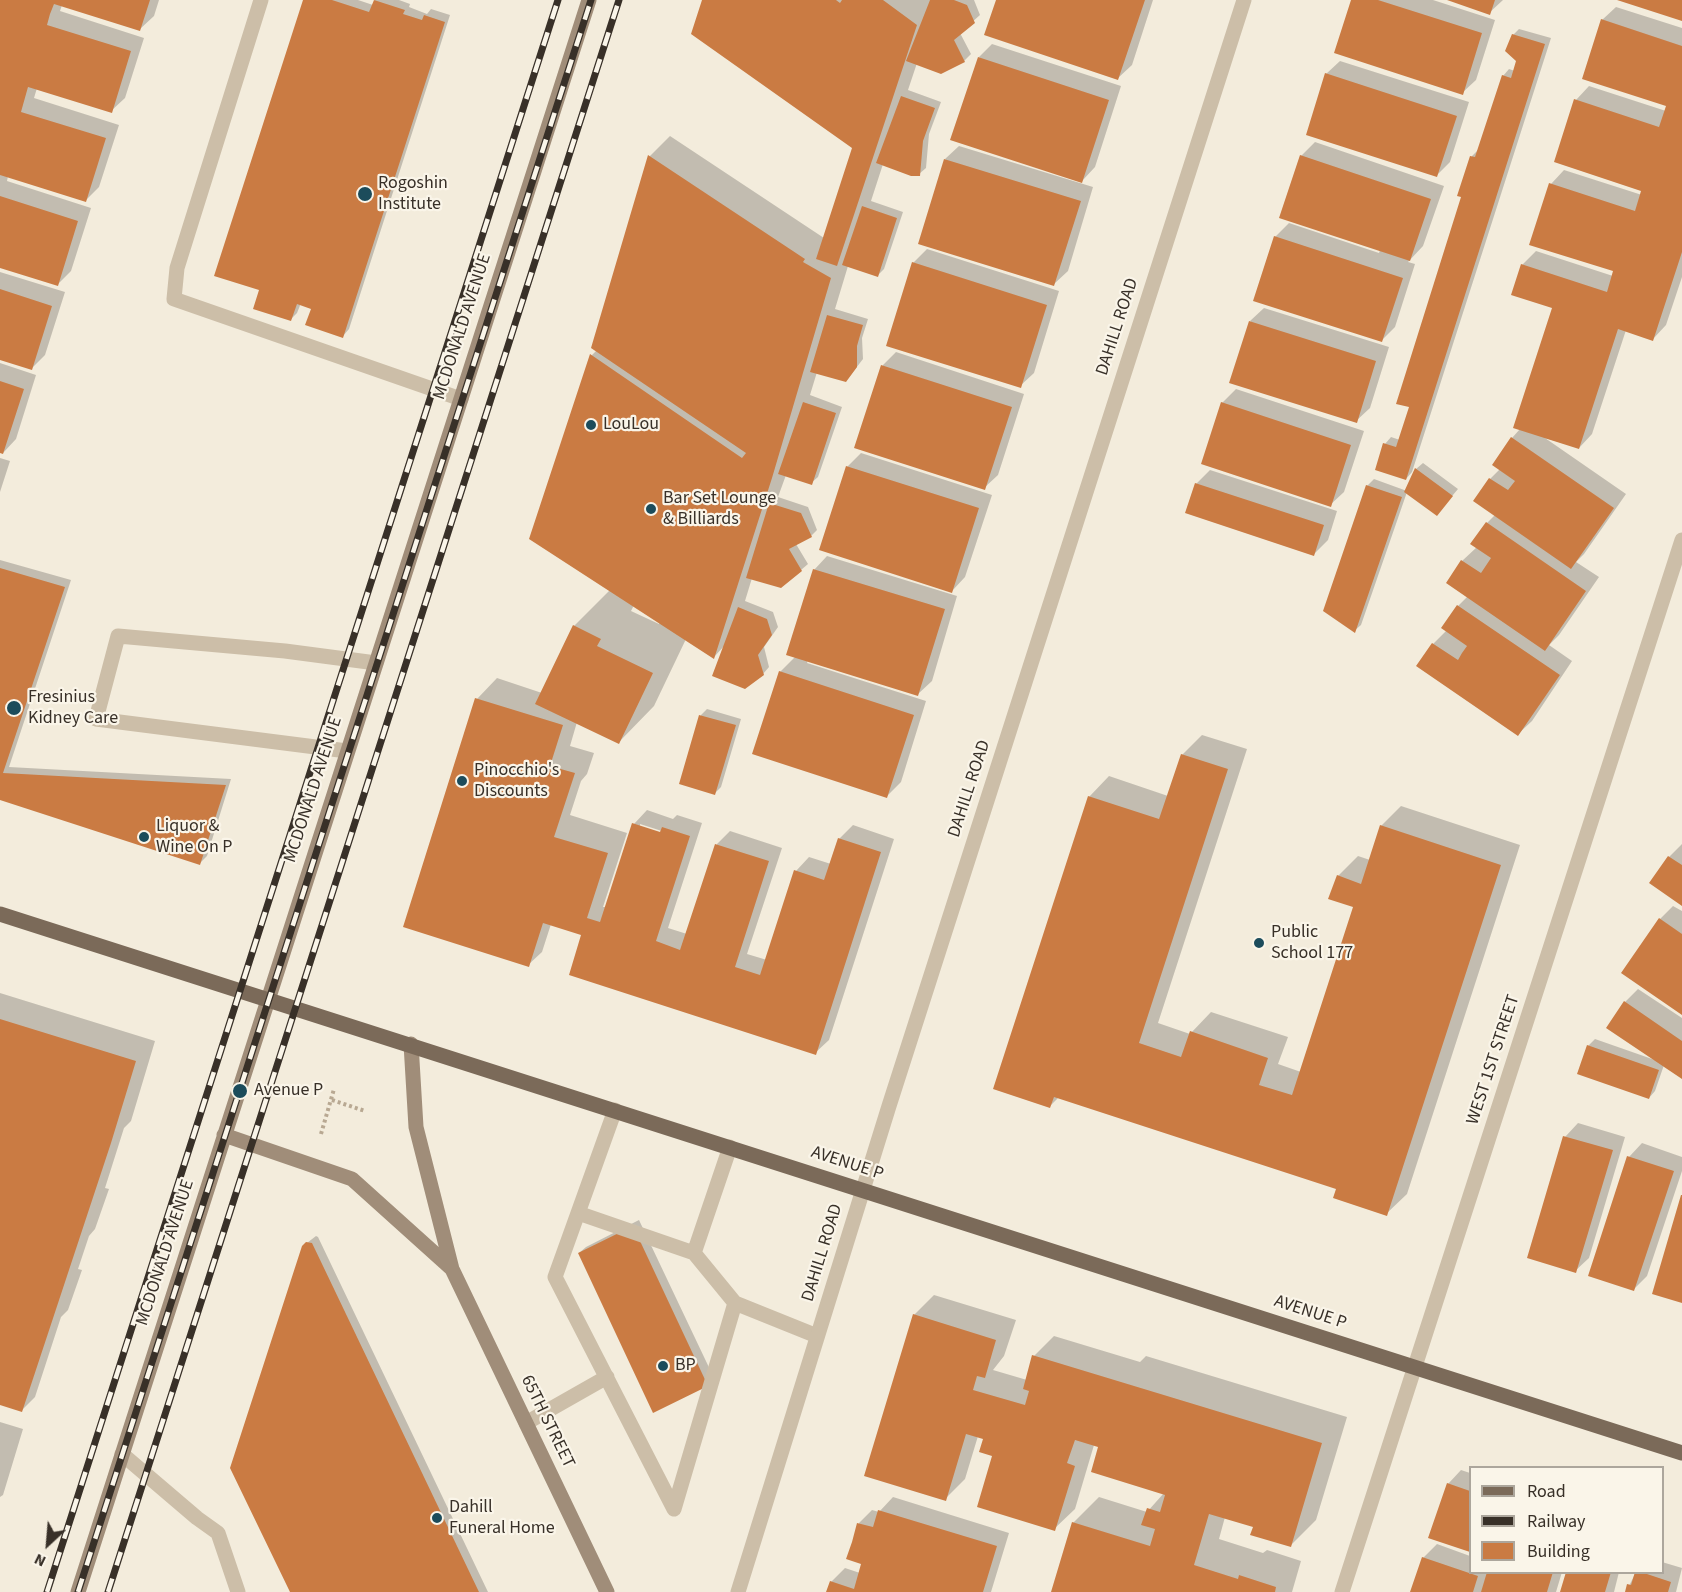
<!DOCTYPE html>
<style>
body{margin:0}
#map{position:relative;width:1682px;height:1592px;overflow:hidden;background:#f3ecdc;font-family:"Source Sans 3",sans-serif}
canvas{display:block}
.legend{position:absolute;left:1469px;top:1466px;width:195px;height:108px;box-sizing:border-box;background:#faf5e9;border:2px solid #aca69c;margin:0;padding:8px 10px;list-style:none;font-size:18px;color:#383028}
.legend li{display:flex;align-items:center;gap:12px;height:30px}
.legend b{width:30px;border:2px solid #aca69c}
.north{position:absolute;left:18px;top:1514px;width:60px;height:60px;-webkit-text-stroke:4px #faf5e9;paint-order:stroke;rotate:206deg;font-size:16px;font-weight:700;line-height:24px;text-align:center;color:#383028}
.north::after{content:'';display:block;margin:auto;width:21px;height:27px;background:#383028;clip-path:polygon(50% 0,100% 100%,50% 72%,0 100%)}
</style>
<div id="map">
<canvas width="1682" height="1592"></canvas>
<ul class="legend">
<li><b style="height:8px;background:#7b6a59"></b>Road</li>
<li><b style="height:8px;background:#383028"></b>Railway</li>
<li><b style="height:16px;background:#ca7b43"></b>Building</li>
</ul>
<div class="north">N</div>
</div>
<script>
const c = document.querySelector('canvas').getContext('2d');
c.lineJoin = 'round';
function fillPath(path, color) { c.fillStyle = color; c.fill(path, 'evenodd'); }
function strokePath(path, color, width, dash) { c.strokeStyle = color; c.lineWidth = width; c.lineCap = dash ? 'butt' : 'round'; c.setLineDash(dash || []); c.stroke(path); }
function drawText(font, color, halo, rows, align = 'center') {
  c.font = font + ' "Source Sans 3",sans-serif'; c.lineWidth = 4.5; c.setLineDash([]); c.textBaseline = 'middle'; c.strokeStyle = halo; c.fillStyle = color; for (const [text, x, y, turn = 0] of rows) {
    c.save(); c.translate(x, y); c.rotate((+turn || 0) * Math.PI / 180); c.textAlign = isNaN(turn) ? turn : align; if (halo) c.strokeText(text, 0, 0); c.fillText(text, 0, 0); c.restore();
  }
}
fillPath(new Path2D(`
 M 0,0 L 159,0 L 154,16 L 140,29 L 62,5 L 60,11 L 144,38 L 125,98 L 111,111 L 37,88 L 34,98 L 119,125 L 99,187 L 86,200 L 8,176 L 7,181 L 91,208 L 71,271 L 57,285 L 0,266 Z
 M 305,0 L 358,0 L 373,5 L 375,0 L 399,0 L 410,4 L 409,7 L 427,14 L 431,9 L 450,15 L 349,329 L 343,336 L 313,308 L 301,303 L 297,313 L 291,319 L 261,289 Z
 M 704,0 L 974,0 L 980,15 L 960,33 L 971,54 L 964,61 L 917,63 L 908,90 L 941,102 L 929,134 L 926,168 L 919,174 L 883,164 L 871,201 L 903,212 L 884,269 L 877,276 L 848,266 L 835,309 L 868,319 L 862,338 L 863,359 L 846,381 L 817,372 L 810,395 L 842,407 L 818,477 L 811,483 L 786,475 L 778,497 L 808,507 L 817,530 L 811,536 L 796,544 L 808,564 L 801,570 L 752,578 L 745,601 L 773,612 L 778,627 L 764,647 L 769,667 L 763,674 L 726,644 L 714,657 L 686,639 L 654,706 L 619,742 L 577,722 L 570,746 L 594,753 L 587,774 L 581,781 L 570,815 L 627,833 L 603,907 L 606,907 L 634,824 L 647,810 L 673,819 L 677,815 L 702,823 L 668,928 L 687,934 L 717,844 L 730,831 L 782,848 L 747,954 L 767,960 L 796,871 L 809,857 L 831,864 L 839,839 L 853,825 L 894,839 L 829,1040 L 815,1053 L 585,930 L 551,924 L 542,952 L 528,965 L 477,699 L 497,678 L 542,693 L 574,626 L 610,590 L 592,355 L 597,350 L 593,347 L 650,156 L 670,136 L 824,238 L 854,148 ZM 634,605 L 660,622 L 659,624 L 631,611 ZM 640,824 L 668,833 L 667,836 L 640,827 Z
 M 997,0 L 1153,0 L 1132,65 L 1118,78 Z
 M 1352,0 L 1433,0 L 1495,20 L 1476,80 L 1462,93 Z
 M 1450,0 L 1503,0 L 1489,13 Z
 M 1616,7 L 1682,28 L 1682,277 L 1666,325 L 1653,339 L 1626,330 L 1592,434 L 1579,448 L 1545,438 L 1626,494 L 1584,554 L 1576,562 L 1599,577 L 1559,635 L 1549,645 L 1572,661 L 1532,721 L 1518,734 L 1418,666 L 1433,644 L 1447,630 L 1458,606 L 1468,596 L 1462,561 L 1477,547 L 1487,523 L 1495,515 L 1490,479 L 1500,469 L 1512,438 L 1520,429 L 1554,307 L 1522,265 L 1536,251 L 1613,276 L 1615,271 L 1551,184 L 1564,170 L 1642,195 L 1643,190 L 1576,100 L 1589,86 L 1666,111 L 1668,105 L 1602,20 Z
 M 1519,29 L 1551,38 L 1412,472 L 1406,479 L 1385,444 L 1391,437 L 1400,440 L 1411,406 L 1472,156 L 1478,150 L 1503,76 L 1509,69 L 1515,71 L 1518,61 L 1513,35 Z
 M 992,44 L 1121,86 L 1095,167 L 1082,181 L 979,57 Z
 M 1340,61 L 1469,102 L 1450,162 L 1437,175 L 1326,74 Z
 M 1315,142 L 1444,186 L 1423,246 L 1408,262 L 1415,264 L 1395,327 L 1382,340 L 1275,237 L 1289,223 L 1379,253 L 1380,250 L 1301,156 Z
 M 959,146 L 1093,187 L 1068,271 L 1054,284 L 945,159 Z
 M 927,249 L 1059,291 L 1034,373 L 1020,386 L 913,263 Z
 M 0,272 L 65,292 L 45,355 L 32,368 L 0,358 Z
 M 1264,308 L 1389,347 L 1370,408 L 1356,421 L 1250,321 Z
 M 896,352 L 1024,394 L 998,475 L 984,488 L 856,447 L 883,365 Z
 M 0,363 L 36,375 L 16,439 L 3,453 L 0,452 Z
 M 1236,389 L 1364,431 L 1344,492 L 1330,505 L 1222,403 Z
 M 861,453 L 992,495 L 965,577 L 952,591 L 847,467 Z
 M 0,458 L 10,461 L 0,492 Z
 M 1423,463 L 1458,489 L 1437,514 L 1407,492 L 1361,625 L 1354,631 L 1367,486 L 1374,479 L 1407,491 L 1416,469 Z
 M 1210,470 L 1337,511 L 1328,540 L 1314,554 L 1196,484 Z
 M 827,556 L 957,596 L 932,681 L 918,694 L 808,660 L 807,663 L 926,701 L 901,782 L 887,796 L 780,672 L 796,656 L 814,570 Z
 M 0,560 L 71,580 L 9,767 L 231,779 L 207,856 L 200,863 L 0,799 Z
 M 707,709 L 741,719 L 721,787 L 715,793 L 681,783 L 701,715 Z
 M 1202,735 L 1247,749 L 1158,1023 L 1190,1034 L 1211,1012 L 1288,1037 L 1278,1064 L 1301,1072 L 1355,906 L 1338,876 L 1358,856 L 1370,860 L 1381,826 L 1401,806 L 1520,845 L 1407,1194 L 1386,1214 L 1338,1188 L 1059,1097 L 1050,1106 L 1089,797 L 1109,776 L 1168,796 L 1182,755 Z
 M 1682,844 L 1682,904 L 1651,883 L 1669,857 Z
 M 1673,906 L 1682,911 L 1682,1013 L 1660,919 Z
 M 1638,989 L 1682,1018 L 1682,1077 L 1664,1065 L 1655,1091 L 1649,1098 L 1588,1046 L 1595,1039 L 1655,1060 L 1625,1002 Z
 M 0,993 L 155,1041 L 131,1121 L 124,1128 L 105,1188 L 109,1189 L 95,1229 L 89,1236 L 78,1269 L 82,1270 L 68,1310 L 61,1317 L 35,1397 L 22,1410 L 0,1403 Z
 M 1578,1123 L 1625,1137 L 1589,1258 L 1575,1271 L 1565,1137 Z
 M 1642,1143 L 1682,1157 L 1682,1171 L 1647,1276 L 1634,1289 L 1629,1157 Z
 M 639,1220 L 714,1378 L 707,1385 L 579,1253 L 586,1247 Z
 M 316,1236 L 318,1237 L 488,1592 L 291,1592 L 303,1246 Z
 M 934,1295 L 1016,1320 L 1004,1356 L 993,1370 L 1027,1380 L 1034,1356 L 1054,1336 L 1140,1362 L 1146,1356 L 1347,1417 L 1316,1520 L 1290,1546 L 1255,1526 L 1225,1517 L 1219,1539 L 1263,1553 L 1267,1550 L 1301,1561 L 1292,1592 L 1052,1592 L 1073,1523 L 1099,1497 L 1147,1512 L 1164,1493 L 1102,1442 L 1094,1445 L 1075,1509 L 1054,1529 L 994,1455 L 985,1438 L 978,1436 L 965,1479 L 945,1499 L 914,1315 Z
 M 0,1422 L 23,1429 L 3,1495 L 0,1497 Z
 M 1461,1470 L 1470,1473 L 1470,1551 L 1430,1537 L 1448,1484 Z
 M 893,1497 L 1009,1533 L 991,1592 L 828,1592 L 831,1582 L 845,1568 L 860,1573 L 863,1563 L 859,1523 L 872,1510 L 879,1512 Z
 M 1437,1544 L 1470,1556 L 1470,1572 L 1562,1572 L 1556,1592 L 1412,1592 L 1423,1558 Z
 M 1662,1562 L 1682,1568 L 1676,1592 L 1626,1592 L 1636,1572 L 1662,1572 Z
 M 1567,1572 L 1619,1572 L 1614,1592 L 1561,1592 Z`), '#0003');
fillPath(new Path2D(`
 M 0,0 L 150,0 L 140,31 L 54,4 L 50,14 L 47,25 L 131,51 L 112,113 L 28,87 L 21,112 L 106,138 L 86,202 L 0,175 Z
 M 303,0 L 332,0 L 369,12 L 374,0 L 405,10 L 403,14 L 422,20 L 424,15 L 445,22 L 343,338 L 305,325 L 311,309 L 297,304 L 291,321 L 253,309 L 259,290 L 214,276 Z
 M 702,0 L 836,0 L 840,3 L 842,0 L 883,0 L 917,25 L 837,266 L 816,259 L 852,148 L 691,34 Z
 M 930,0 L 954,0 L 967,5 L 975,23 L 954,40 L 965,62 L 941,74 L 906,61 Z
 M 996,0 L 1145,0 L 1118,80 L 984,35 Z
 M 1351,0 L 1378,0 L 1482,33 L 1463,95 L 1334,53 Z
 M 1447,0 L 1495,0 L 1490,15 Z
 M 1617,0 L 1682,0 L 1682,21 Z
 M 1601,19 L 1682,46 L 1682,252 L 1653,341 L 1618,329 L 1579,449 L 1513,428 L 1552,308 L 1511,295 L 1521,264 L 1607,292 L 1613,271 L 1529,245 L 1549,183 L 1635,211 L 1641,191 L 1554,162 L 1574,99 L 1659,127 L 1666,106 L 1582,79 Z
 M 1512,34 L 1545,44 L 1406,480 L 1375,470 L 1383,443 L 1396,447 L 1409,407 L 1396,404 L 1461,197 L 1457,196 L 1470,156 L 1475,157 L 1502,75 L 1511,78 L 1516,61 L 1505,51 Z
 M 978,57 L 1109,100 L 1082,183 L 950,140 Z
 M 1325,73 L 1457,116 L 1437,177 L 1306,135 Z
 M 901,96 L 935,108 L 923,141 L 920,176 L 911,176 L 876,163 Z
 M 648,155 L 805,259 L 803,262 L 831,278 L 772,478 L 714,659 L 529,539 L 590,354 L 742,458 L 746,453 L 591,348 Z
 M 1300,155 L 1431,199 L 1410,261 L 1279,218 Z
 M 944,159 L 1081,201 L 1054,286 L 918,244 Z
 M 0,196 L 78,221 L 58,286 L 0,268 Z
 M 862,206 L 897,218 L 878,277 L 842,265 Z
 M 1274,236 L 1403,278 L 1382,342 L 1253,301 Z
 M 912,262 L 1047,305 L 1021,388 L 886,346 Z
 M 0,289 L 52,306 L 32,370 L 0,360 Z
 M 827,315 L 863,325 L 857,346 L 857,367 L 846,382 L 810,372 Z
 M 1249,321 L 1376,361 L 1357,423 L 1229,383 Z
 M 881,365 L 1012,407 L 985,490 L 854,448 Z
 M 0,381 L 24,389 L 3,454 L 0,453 Z
 M 803,402 L 836,413 L 812,485 L 778,474 Z
 M 1221,402 L 1351,445 L 1331,507 L 1201,464 Z
 M 1511,437 L 1614,508 L 1571,569 L 1473,501 L 1489,478 L 1508,490 L 1515,481 L 1492,465 Z
 M 846,466 L 979,508 L 952,593 L 819,550 Z
 M 1415,468 L 1453,496 L 1437,516 L 1404,492 Z
 M 1195,483 L 1324,525 L 1314,556 L 1185,513 Z
 M 1366,485 L 1402,497 L 1355,633 L 1323,611 Z
 M 769,503 L 801,513 L 812,537 L 789,549 L 802,571 L 781,588 L 746,578 Z
 M 1486,522 L 1586,591 L 1545,651 L 1446,583 L 1461,560 L 1481,573 L 1491,558 L 1470,544 Z
 M 0,568 L 65,587 L 3,773 L 226,785 L 200,865 L 0,800 Z
 M 813,569 L 945,609 L 918,696 L 786,655 Z
 M 1457,605 L 1560,675 L 1518,736 L 1416,666 L 1432,643 L 1458,660 L 1462,653 L 1467,646 L 1441,628 Z
 M 738,607 L 767,619 L 772,635 L 758,655 L 764,675 L 745,689 L 712,676 Z
 M 573,625 L 601,639 L 597,646 L 653,673 L 619,744 L 535,704 Z
 M 779,671 L 914,715 L 887,798 L 752,754 Z
 M 475,698 L 563,725 L 550,766 L 575,773 L 554,837 L 608,853 L 587,918 L 600,922 L 632,823 L 660,832 L 662,827 L 690,836 L 656,941 L 680,950 L 715,844 L 769,861 L 735,967 L 760,975 L 794,870 L 824,880 L 838,838 L 881,852 L 816,1055 L 569,975 L 581,935 L 543,923 L 529,967 L 403,927 Z
 M 699,715 L 736,725 L 715,795 L 679,784 Z
 M 1181,754 L 1228,769 L 1139,1043 L 1181,1057 L 1190,1031 L 1268,1058 L 1259,1085 L 1292,1095 L 1353,907 L 1328,899 L 1337,875 L 1361,884 L 1380,825 L 1501,865 L 1387,1216 L 1333,1198 L 1336,1189 L 1054,1097 L 1050,1108 L 993,1089 L 1088,796 L 1159,819 Z
 M 1668,856 L 1682,865 L 1682,906 L 1649,883 Z
 M 1659,918 L 1682,934 L 1682,1015 L 1621,973 Z
 M 1624,1001 L 1682,1041 L 1682,1079 L 1606,1028 Z
 M 0,1019 L 136,1061 L 111,1143 L 22,1412 L 0,1405 Z
 M 1587,1045 L 1659,1070 L 1649,1099 L 1577,1074 Z
 M 1563,1136 L 1613,1150 L 1576,1273 L 1527,1258 Z
 M 1627,1156 L 1674,1171 L 1634,1291 L 1588,1276 Z
 M 1681,1195 L 1682,1195 L 1682,1303 L 1652,1294 Z
 M 633,1226 L 708,1386 L 653,1413 L 578,1253 Z
 M 306,1242 L 312,1243 L 479,1592 L 290,1592 L 230,1468 L 302,1246 Z
 M 913,1314 L 996,1340 L 985,1378 L 977,1376 L 973,1390 L 1025,1405 L 1029,1391 L 1023,1389 L 1032,1355 L 1322,1443 L 1291,1547 L 1250,1535 L 1253,1527 L 1209,1514 L 1194,1565 L 1238,1579 L 1239,1575 L 1276,1587 L 1275,1592 L 1051,1592 L 1072,1522 L 1150,1546 L 1155,1529 L 1141,1525 L 1147,1508 L 1160,1512 L 1165,1495 L 1091,1472 L 1098,1447 L 1075,1440 L 1067,1463 L 1075,1466 L 1055,1531 L 977,1507 L 992,1456 L 979,1452 L 983,1439 L 966,1434 L 946,1501 L 864,1476 Z
 M 1447,1483 L 1470,1491 L 1470,1552 L 1428,1538 Z
 M 878,1510 L 997,1546 L 983,1592 L 826,1592 L 830,1581 L 854,1589 L 861,1564 L 846,1559 L 852,1542 L 857,1523 L 873,1527 Z
 M 1422,1557 L 1478,1576 L 1473,1592 L 1410,1592 Z
 M 1487,1572 L 1553,1572 L 1547,1592 L 1481,1592 Z
 M 1566,1572 L 1611,1572 L 1605,1592 L 1560,1592 Z
 M 1635,1572 L 1641,1572 L 1671,1582 L 1668,1592 L 1625,1592 L 1627,1584 L 1631,1585 Z`), '#ca7b43');
strokePath(new Path2D(`
 M 332,1100 L 365,1111
 M 321,1134 L 334,1089`), '#b8a892', 4, [3, 3]);
strokePath(new Path2D(`
 M 261,0 L 177,268 L 174,299 L 461,399
 M 347,751 L 96,719 L 118,636 L 285,651 L 376,663
 M 615,1110 L 555,1277 L 674,1509
 M 730,1147 L 694,1253 L 735,1303 L 817,1336
 M 578,1213 L 694,1253
 M 526,1423 L 607,1377
 M 122,1454 L 197,1518 L 218,1533 L 238,1592
 M 674,1509 L 735,1303`), '#ccbea8', 15);
strokePath(new Path2D(`
 M 738,1592 L 889,1106 L 1244,0
 M 1342,1592 L 1682,540`), '#ccbea8', 15);
strokePath(new Path2D(`
 M 411,1044 L 416,1127 L 452,1269 L 607,1592
 M 224,1135 L 352,1179 L 452,1269
 M 78,1592 L 589,0`), '#a08d79', 15);
strokePath(new Path2D(`
 M 0,914 L 1682,1453`), '#7b6a59', 15);
const rail = new Path2D(`
 M 47,1592 L 558,0
 M 78,1592 L 591,0
 M 108,1592 L 619,0`);
strokePath(rail, '#383028', 7);
strokePath(rail, '#faf5e9', 4.5, [14]);
for (const [x, y, r, color] of [
 [365,194,8,"#1c4c5b"],
 [591,425,6,"#1c4c5b"],
 [651,509,6,"#1c4c5b"],
 [14,708,8,"#1c4c5b"],
 [462,781,6,"#1c4c5b"],
 [144,837,6,"#1c4c5b"],
 [1259,943,6,"#1c4c5b"],
 [240,1091,8,"#1c4c5b"],
 [663,1366,6,"#1c4c5b"],
 [437,1518,6,"#1c4c5b"]
]) { const dot = new Path2D(); dot.arc(x, y, r, 0, 2 * Math.PI); c.fillStyle = color; c.fill(dot); strokePath(dot, '#faf5e9', 2); }
drawText('18px', '#383028', '#faf5e9', [
 ["Rogoshin",378,184],
 ["Institute",378,205],
 ["LouLou",603,425],
 ["Bar Set Lounge",663,499],
 ["& Billiards",663,520],
 ["Fresinius",28,698],
 ["Kidney Care",28,719],
 ["Pinocchio's",474,771],
 ["Discounts",474,792],
 ["Liquor &",156,827],
 ["Wine On P",156,848],
 ["Public",1271,933],
 ["School 177",1271,954],
 ["Avenue P",254,1091],
 ["BP",675,1366],
 ["Dahill",449,1508],
 ["Funeral Home",449,1529]
], 'left');
drawText('18px', '#383028', '#faf5e9', [
 ["MCDONALD AVENUE",463,327,-72],
 ["DAHILL ROAD",1118,327,-72],
 ["DAHILL ROAD",970,789,-72],
 ["MCDONALD AVENUE",314,790,-72],
 ["WEST 1ST STREET",1494,1060,-72],
 ["AVENUE P",847,1164,18],
 ["MCDONALD AVENUE",166,1253,-72],
 ["DAHILL ROAD",823,1253,-73],
 ["AVENUE P",1310,1313,18],
 ["65TH STREET",547,1422,64]
]);
</script>
